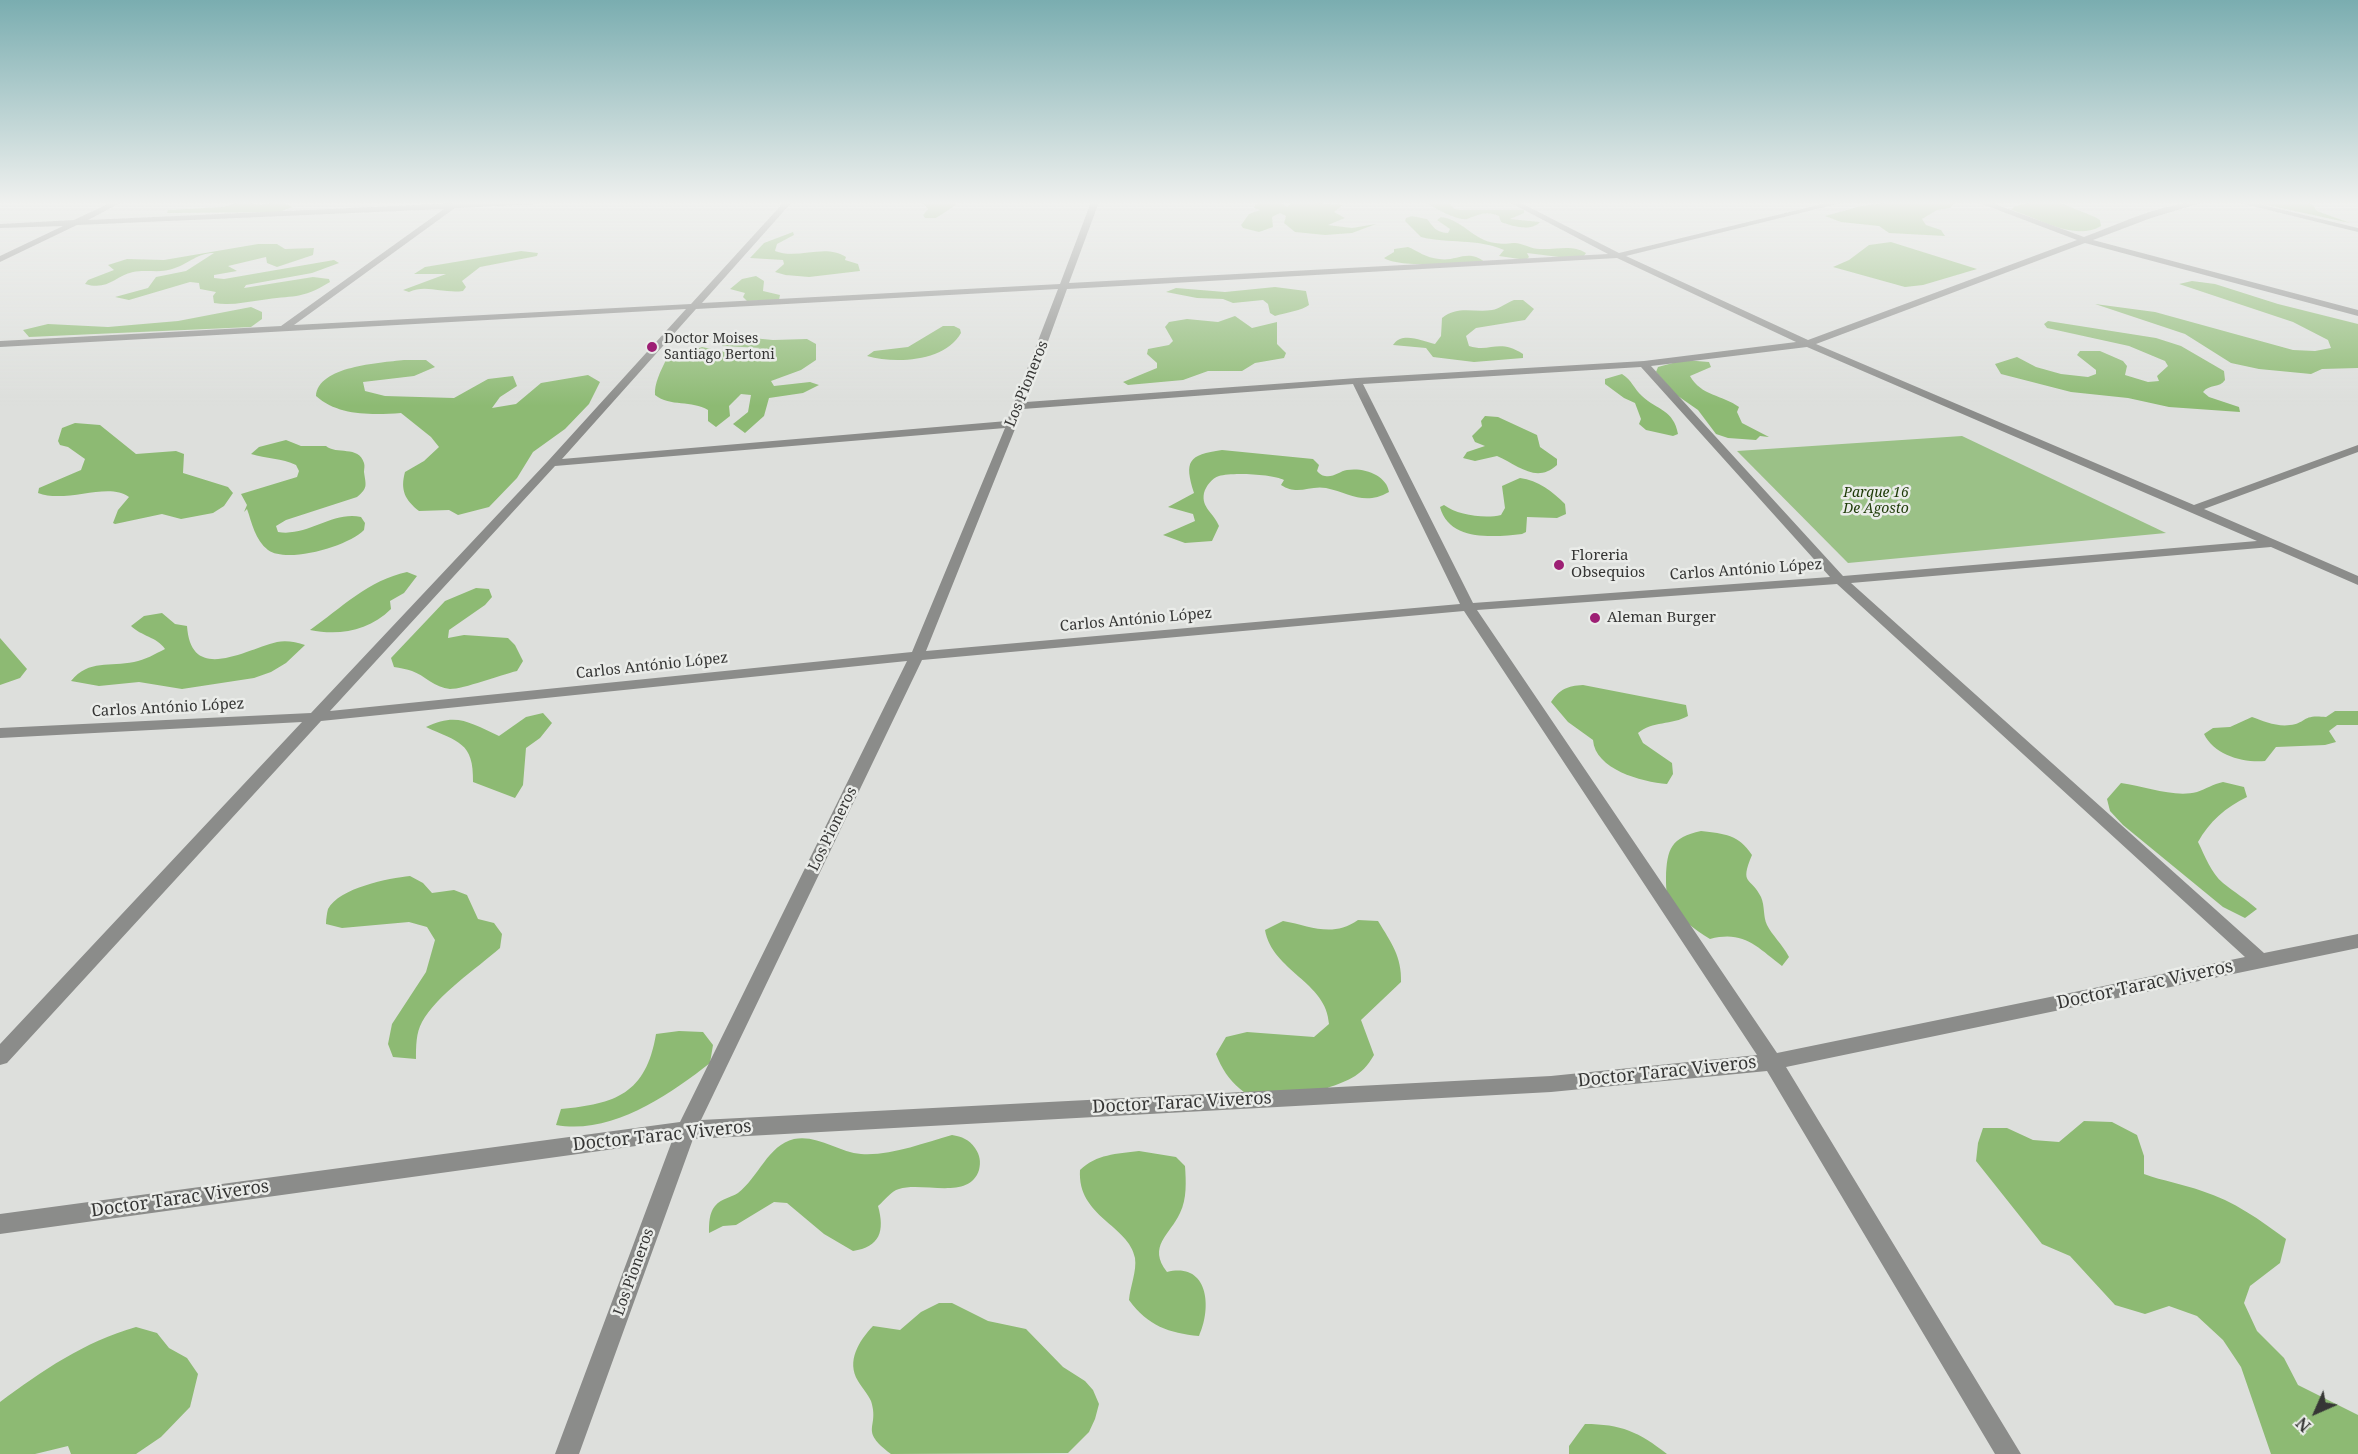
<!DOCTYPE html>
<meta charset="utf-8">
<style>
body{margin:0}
#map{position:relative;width:2358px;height:1454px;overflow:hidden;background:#dddfdc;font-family:"Noto Serif",serif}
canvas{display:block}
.north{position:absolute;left:2286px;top:1382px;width:60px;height:60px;-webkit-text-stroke:4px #eaece9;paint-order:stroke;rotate:225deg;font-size:16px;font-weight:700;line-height:24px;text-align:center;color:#363635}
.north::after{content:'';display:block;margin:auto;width:21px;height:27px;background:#363635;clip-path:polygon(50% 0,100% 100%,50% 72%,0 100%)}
</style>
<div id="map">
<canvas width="2358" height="1454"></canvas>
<div class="north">N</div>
</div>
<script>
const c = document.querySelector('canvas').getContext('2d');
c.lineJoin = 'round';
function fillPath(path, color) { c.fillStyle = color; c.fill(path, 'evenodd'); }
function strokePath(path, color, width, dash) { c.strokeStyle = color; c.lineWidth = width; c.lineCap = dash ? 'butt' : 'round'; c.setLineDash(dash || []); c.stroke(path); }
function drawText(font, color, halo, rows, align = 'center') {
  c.font = font + ' "Noto Serif",serif'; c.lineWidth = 5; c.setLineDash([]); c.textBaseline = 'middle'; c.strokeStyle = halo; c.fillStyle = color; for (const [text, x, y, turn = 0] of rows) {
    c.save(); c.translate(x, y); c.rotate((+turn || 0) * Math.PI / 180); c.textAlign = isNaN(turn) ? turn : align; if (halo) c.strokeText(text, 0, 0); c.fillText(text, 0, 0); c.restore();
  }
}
fillPath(new Path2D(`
 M 1962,436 L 2166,533 L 1848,563 L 1737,451 Z`), '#9bc187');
fillPath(new Path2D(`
 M 242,202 L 261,205 L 281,202 L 293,207 L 279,212 L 167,213 L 168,210 L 223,207 Z
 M 922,202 L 956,202 L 956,205 L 936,218 L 925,218 L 923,215 L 928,209 Z
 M 1262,202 L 1280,202 L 1287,207 L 1293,202 L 1343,205 L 1334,212 L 1345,218 L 1328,225 L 1352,228 L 1376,224 L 1352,233 L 1325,235 L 1295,232 L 1284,223 L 1286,216 L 1280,213 L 1272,217 L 1273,227 L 1259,232 L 1243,228 L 1241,225 L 1249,214 L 1260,210 L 1254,208 L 1255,205 Z
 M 1426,202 L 1449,202 L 1454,209 L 1463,210 L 1524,210 L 1524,213 L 1510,219 L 1540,222 C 1531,232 1512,226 1501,222 L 1499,216 C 1486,210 1478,215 1467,219 C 1458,221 1433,208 1426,202 Z
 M 1896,202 L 1954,203 L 1950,208 L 1937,210 L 1922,219 L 1926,225 L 1941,230 L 1945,236 L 1889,233 L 1879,226 L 1841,222 L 1825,216 L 1861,206 Z
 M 2035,202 L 2058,202 L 2095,217 L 2100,220 L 2101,226 C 2075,242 2036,217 2011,210 L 2015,206 Z
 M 2253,202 L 2305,202 L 2313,205 L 2317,211 L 2350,223 Z
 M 1412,216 L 1427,219 C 1434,227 1435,232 1448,233 L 1450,229 L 1437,220 L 1441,217 C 1463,220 1473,240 1495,243 C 1502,244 1506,244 1513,243 C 1521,242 1531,249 1540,249 C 1556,250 1572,244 1586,253 L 1584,256 L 1567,258 L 1527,253 L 1529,257 L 1526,260 L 1499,256 L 1504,250 C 1477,238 1448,244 1421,237 L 1405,221 L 1406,218 Z
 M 793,232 L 794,235 L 777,244 L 775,251 C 798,260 825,243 846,257 L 845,260 L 858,264 L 860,271 L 809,277 L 786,275 L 789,276 L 775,272 L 784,264 L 783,260 L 750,258 L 764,243 Z
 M 1891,242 L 1977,269 L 1923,285 L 1905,287 L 1833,267 L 1849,260 L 1869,245 Z
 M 258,244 L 277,244 L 285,249 L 314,248 L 313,255 L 277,267 L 267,263 L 266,257 L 228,266 L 237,271 L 214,275 L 214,278 L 224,279 L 334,260 L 339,263 L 312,273 L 246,285 L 244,288 L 313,277 L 329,279 L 330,282 C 301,300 292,295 262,300 C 246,302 230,306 214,303 L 213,296 L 216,292 L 200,289 L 199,283 L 190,282 L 129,300 L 115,297 L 148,288 L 156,277 L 186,271 L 214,253 C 197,253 190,263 175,268 C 161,274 147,269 133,272 C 115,276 108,291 85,284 L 88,280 L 114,270 L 108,265 L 127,259 L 164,260 Z
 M 1408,247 C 1418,251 1426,258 1439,259 C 1456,262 1467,248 1485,262 C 1465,264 1399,268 1384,258 L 1394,252 L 1394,249 Z
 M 521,251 L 538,253 L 537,256 L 480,267 L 462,281 L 466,287 L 463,291 C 444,294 426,284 409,292 L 403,290 L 446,274 L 414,274 L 425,267 Z
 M 756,276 L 764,281 L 763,291 L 780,295 L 779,300 L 747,301 L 743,297 L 745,293 L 730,289 L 742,279 Z
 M 2192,281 L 2215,284 L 2278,304 L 2358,324 L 2358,368 L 2322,369 L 2311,374 L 2259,369 L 2231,363 L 2185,334 L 2095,304 L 2155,312 L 2293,350 L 2315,351 L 2331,348 L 2328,340 L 2293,322 L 2179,284 Z
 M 1275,287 L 1306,291 L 1309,305 C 1303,310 1285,313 1275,316 L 1270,313 L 1268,304 L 1263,300 L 1233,303 L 1223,299 L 1197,298 L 1166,292 L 1176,288 L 1225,292 Z
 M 1514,300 L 1523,300 L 1534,309 L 1525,320 L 1476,328 L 1466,336 L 1469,346 C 1491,353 1498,338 1523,354 L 1523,358 L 1474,362 L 1433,357 L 1426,348 L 1393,345 C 1402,331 1422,341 1435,344 L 1441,336 L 1442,318 C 1458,305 1474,313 1492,310 C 1499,309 1506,303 1514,300 Z
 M 251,307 L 262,312 L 262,319 L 251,327 L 29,337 L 23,330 L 48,324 L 108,327 L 178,321 Z
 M 1235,316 L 1252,328 L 1277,322 L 1277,344 L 1286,353 L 1284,358 L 1255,363 L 1242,371 L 1208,371 L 1183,380 L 1128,385 L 1123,382 L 1157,368 L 1157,363 L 1147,354 L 1148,349 L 1169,345 L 1173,341 L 1165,327 L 1169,322 L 1187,319 L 1218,322 Z
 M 2048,321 L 2156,338 L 2181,346 L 2224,371 L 2225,380 C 2220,388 2209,384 2203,392 L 2209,397 L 2239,407 L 2240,412 L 2169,407 L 2128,398 L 2071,392 L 2001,374 L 1995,364 L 2017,357 L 2036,367 L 2061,374 L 2088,377 L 2096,374 L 2096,370 L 2077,355 L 2080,351 L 2100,351 L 2123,361 L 2127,366 L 2125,375 L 2148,382 L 2159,381 L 2157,376 L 2168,366 L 2165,361 L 2129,346 L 2047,328 L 2044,324 Z
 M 943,326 L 954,326 L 960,329 L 961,333 C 945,362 895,364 867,356 L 874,351 L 908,347 Z
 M 742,337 L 773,340 L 807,339 L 816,344 L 816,360 L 801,370 L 771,381 L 774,386 L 810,382 L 819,385 L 803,393 L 769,398 L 764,416 L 745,433 L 733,424 L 748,412 L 751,395 L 741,394 L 729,406 L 730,416 L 716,427 L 708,421 L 708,410 C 692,400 670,407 655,395 C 654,384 661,370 666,360 L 702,347 L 730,353 L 762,348 L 722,346 L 723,342 Z
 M 404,360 L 426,360 L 435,367 L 414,376 L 363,382 L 365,391 L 385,396 L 454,398 L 488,379 L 513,376 L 517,386 L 500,397 L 492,408 L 516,404 L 541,383 L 588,375 L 600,382 L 589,404 L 565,429 L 533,452 L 517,478 L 489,507 L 458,515 L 449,510 L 419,511 C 405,500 400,490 405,472 L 424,461 L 439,447 L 431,437 L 401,413 C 372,415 338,416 316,396 C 318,366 379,363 404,360 Z
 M 1684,360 L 1709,362 L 1711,367 L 1690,376 C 1701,396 1723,395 1739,407 L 1737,412 L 1742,423 L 1769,437 L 1760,436 L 1756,440 L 1728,438 L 1716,434 L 1698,410 L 1675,394 L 1656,372 L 1658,367 Z
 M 1622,374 C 1632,380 1634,389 1642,396 C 1657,410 1674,410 1678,434 L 1673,436 L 1646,430 L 1639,424 L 1641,419 L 1635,403 L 1624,398 L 1605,384 L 1605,379 Z
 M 1485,416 L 1498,417 L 1537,435 L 1540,447 L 1557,459 L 1557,465 C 1536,484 1518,465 1497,456 L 1475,461 L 1463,458 L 1467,452 L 1485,446 L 1475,442 L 1472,436 L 1482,426 L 1481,421 Z
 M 75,423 L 100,425 L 136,454 L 176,451 L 184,454 L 183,473 L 228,487 L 233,493 L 224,506 L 213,513 L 181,519 L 162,514 L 115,524 L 113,523 L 118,510 L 129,497 C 108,481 67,504 38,493 L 39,488 L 81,470 L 85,459 L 68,447 L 60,445 L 58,441 L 62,428 Z
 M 286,440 L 301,446 L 326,446 C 336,455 359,445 364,463 C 365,466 364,469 364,472 C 366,486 368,488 357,497 L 286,520 L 276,526 L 278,532 C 308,537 332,511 361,517 L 365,523 L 364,530 C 349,546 287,564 268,550 C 255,540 252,523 247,509 L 244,512 L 247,505 L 241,494 L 297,477 L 299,471 L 296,465 C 282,458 266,459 251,454 L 259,447 Z
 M 1222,450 L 1313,459 L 1319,465 L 1317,471 C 1319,473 1322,476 1325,476 C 1333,478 1340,471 1347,470 C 1363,467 1387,475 1389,492 C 1364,506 1350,493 1326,488 C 1309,485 1298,496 1281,485 L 1284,480 C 1273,474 1231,472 1219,476 C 1212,478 1206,486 1204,493 C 1201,508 1214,513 1219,526 L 1212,541 L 1185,543 L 1163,535 L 1195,521 L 1193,514 L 1168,507 L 1194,493 C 1184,461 1188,455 1222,450 Z
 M 1520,478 C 1538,480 1553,492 1565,504 L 1566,514 L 1557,518 L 1527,517 L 1526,532 L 1522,534 C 1495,537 1449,542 1440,507 L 1444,505 C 1457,515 1485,519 1501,515 L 1505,508 L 1502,486 Z
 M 407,572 L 417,576 L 404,593 L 390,601 L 391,609 C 369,631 339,636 310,630 C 341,608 369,580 407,572 Z
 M 476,588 L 489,589 L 492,597 L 485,605 L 449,630 L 448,638 L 464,635 L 508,638 L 515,645 L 523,661 L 517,671 C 500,675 464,689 450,689 C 435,688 424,675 412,671 C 407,669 400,668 394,667 L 391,658 L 445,601 Z
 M 162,613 L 175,624 L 187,626 C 191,684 244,650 277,642 C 286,640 296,642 305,645 L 286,663 L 271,672 L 254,678 L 182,689 L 139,682 L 99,686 L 71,681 C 89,659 110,667 134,662 C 145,660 155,654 165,649 C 157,637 141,636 131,626 L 144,616 Z
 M 0,638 L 27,669 L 20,678 L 0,685 Z
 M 1583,685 L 1686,705 L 1688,716 C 1672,725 1652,721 1638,733 L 1643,743 L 1672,763 L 1673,774 L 1667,784 C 1641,782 1595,769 1593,740 L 1568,722 L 1551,702 C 1560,689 1567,686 1583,685 Z
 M 2335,711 L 2358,711 L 2358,725 L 2337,725 L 2329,731 L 2336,742 L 2325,745 L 2276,747 L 2265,761 C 2243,763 2214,755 2204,734 L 2213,728 L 2230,727 L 2252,717 C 2263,721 2277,727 2290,725 C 2307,723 2301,714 2326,717 Z
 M 543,713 L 552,723 L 540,738 L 526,748 L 523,785 L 515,798 L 473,782 C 474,742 458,742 426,727 C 457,712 470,723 499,736 L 526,717 Z
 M 2223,782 L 2244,787 L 2247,797 C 2226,807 2209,822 2198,842 C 2205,856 2211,873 2223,883 C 2234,892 2246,899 2257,909 L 2245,918 L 2223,907 L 2123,825 L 2110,811 L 2107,799 L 2121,783 C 2145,786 2174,798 2197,792 C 2206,789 2213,784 2223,782 Z
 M 1701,831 C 1725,834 1738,834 1752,855 C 1739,886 1751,876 1761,897 C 1765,906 1763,917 1767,925 C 1772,935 1782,944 1789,957 L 1782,966 C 1757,947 1744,930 1710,939 C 1694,929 1678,918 1669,901 C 1666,894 1666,885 1666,878 C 1667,848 1671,838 1701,831 Z
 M 410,876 L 423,883 L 432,893 L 454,890 L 467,895 L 478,919 L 494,923 L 502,934 L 500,948 C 476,969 437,995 422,1022 C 416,1033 416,1046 416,1059 L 393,1057 L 388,1044 L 392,1024 L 426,972 L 435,940 L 427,927 L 409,922 L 342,928 L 326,924 C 326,919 327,913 328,909 C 339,888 389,878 410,876 Z
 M 1358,920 L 1378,921 C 1391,942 1402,957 1401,982 L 1361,1020 L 1374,1055 C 1361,1078 1346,1081 1322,1090 C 1312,1094 1298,1102 1287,1103 C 1253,1107 1227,1084 1216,1054 L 1226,1037 L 1247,1032 L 1314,1037 L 1329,1024 C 1327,982 1272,971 1265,930 L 1283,921 C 1311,926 1332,938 1358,920 Z
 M 679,1031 L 703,1032 L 713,1045 L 710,1063 C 668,1096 611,1135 556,1125 L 561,1109 C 615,1104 646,1094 656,1034 Z
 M 2084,1121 L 2112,1122 L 2137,1135 L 2144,1156 L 2144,1174 C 2163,1181 2183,1184 2202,1191 C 2234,1201 2260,1220 2286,1239 L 2280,1263 L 2250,1286 L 2244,1303 L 2257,1331 L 2284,1358 L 2298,1385 L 2358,1415 L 2358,1454 L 2271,1454 L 2241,1367 L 2223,1340 L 2197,1316 L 2169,1306 L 2145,1314 L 2115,1305 L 2070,1256 L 2042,1244 L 1976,1161 L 1978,1143 L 1983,1128 L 2007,1128 L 2033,1140 L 2059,1142 Z
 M 952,1135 C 962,1137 969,1139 975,1148 C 980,1155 981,1162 979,1170 C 969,1201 922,1181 899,1189 C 891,1191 884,1201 878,1206 C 885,1231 880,1247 853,1251 L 824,1234 L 787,1203 L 774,1202 L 736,1225 L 723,1226 L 709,1233 C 709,1224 709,1213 715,1206 C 722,1198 730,1198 738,1193 C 758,1178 768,1145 794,1139 C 816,1134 839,1152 861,1154 C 891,1156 923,1143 952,1135 Z
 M 1139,1151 L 1176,1157 L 1185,1166 C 1186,1181 1187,1199 1180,1213 C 1170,1235 1147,1246 1167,1272 C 1209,1262 1212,1308 1199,1336 C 1169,1333 1148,1326 1129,1300 C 1130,1287 1137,1271 1135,1258 C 1129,1225 1077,1217 1080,1170 C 1097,1154 1116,1154 1139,1151 Z
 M 939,1303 L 952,1303 L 988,1321 L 1026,1329 L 1063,1367 L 1085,1381 L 1093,1390 L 1099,1404 L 1095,1419 L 1089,1432 L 1068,1453 L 891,1454 C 858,1429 880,1429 871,1401 C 868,1394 862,1388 858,1381 C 846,1361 859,1341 873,1326 L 900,1330 L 921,1312 Z
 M 136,1327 L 157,1333 L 169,1348 L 187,1358 L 198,1374 L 190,1407 L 161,1437 L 136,1454 L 71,1454 L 68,1446 L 35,1454 L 0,1454 L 0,1402 C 43,1370 84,1342 136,1327 Z
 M 1585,1424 C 1621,1424 1639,1432 1667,1454 L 1569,1454 L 1569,1446 Z`), '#8dba73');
fillPath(new Path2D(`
 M 112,202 L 122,202 L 88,220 L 482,202 L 541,202 L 537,204 L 455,208 L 294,325 L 691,304 L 784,202 L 792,202 L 702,303 L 1060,284 L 1091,202 L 1099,202 L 1069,283 L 1608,254 L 1509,202 L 1519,202 L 1619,253 L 1831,202 L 1845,202 L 1626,256 L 1808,340 L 2077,240 L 1977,202 L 1989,202 L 2084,237 C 2122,223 2163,202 2204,202 L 2151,218 L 2093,240 L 2358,310 L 2358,316 L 2085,243 L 1816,344 L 2194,505 L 2358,445 L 2358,452 L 2204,509 L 2358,576 L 2358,585 L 2271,547 L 1851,583 L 2264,953 L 2358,934 L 2358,948 L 1786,1067 L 2021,1454 L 1995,1454 L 1767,1071 L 1551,1092 L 693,1139 L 579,1454 L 555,1454 L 672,1141 L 0,1234 L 0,1214 L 680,1122 L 907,661 L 321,721 L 7,1063 L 0,1065 L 0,1044 L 302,722 L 0,738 L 0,728 L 311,713 L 548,461 L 686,309 L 0,347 L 0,341 L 281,326 L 444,209 L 77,225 L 0,262 L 0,256 L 63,226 L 0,228 L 0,224 L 74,220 ZM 1617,258 L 1796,342 L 1644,361 L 1357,378 L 1026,402 L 1067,289 ZM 1058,289 L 1007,421 L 562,459 L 696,309 ZM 1807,347 L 2257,541 L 1843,576 L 1651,366 ZM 1641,367 L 1830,577 L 1473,603 L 1363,384 ZM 1353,384 L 1460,604 L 926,651 L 1023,409 ZM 1005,428 L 912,652 L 330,711 L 555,466 ZM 1837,584 L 2245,957 L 1777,1053 L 1477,610 ZM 1464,611 L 1757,1055 L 1551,1076 L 701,1120 L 922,660 Z
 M 2236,202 L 2250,202 L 2358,228 L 2358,232 Z`), '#8b8c8a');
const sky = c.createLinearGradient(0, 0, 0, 406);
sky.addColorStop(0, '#7aadb0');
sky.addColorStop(0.5, '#f0f1ef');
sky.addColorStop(1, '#f0f1ef00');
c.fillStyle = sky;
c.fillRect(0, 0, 2358, 406);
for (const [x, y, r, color] of [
 [652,347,6,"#9d1f74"],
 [1559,565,6,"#9d1f74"],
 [1595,618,6,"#9d1f74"]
]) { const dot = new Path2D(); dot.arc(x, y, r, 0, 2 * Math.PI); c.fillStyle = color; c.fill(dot); strokePath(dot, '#eaece9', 2); }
drawText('14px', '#363635', '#eaece9', [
 ["Doctor Moises",664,339],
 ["Santiago Bertoni",664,355]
], 'left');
drawText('italic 14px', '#1d3a06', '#eaece9', [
 ["Parque 16",1876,493],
 ["De Agosto",1876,509]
]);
drawText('15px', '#363635', '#eaece9', [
 ["Los Pioneros",1027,384,-68],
 ["Carlos António López",1746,570,-4],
 ["Carlos António López",1136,620,-5],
 ["Carlos António López",652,666,-6],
 ["Carlos António López",168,708,-3],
 ["Los Pioneros",833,829,-64],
 ["Los Pioneros",634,1272,-70]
]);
drawText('15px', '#363635', '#eaece9', [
 ["Floreria",1571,556],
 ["Obsequios",1571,573],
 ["Aleman Burger",1607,618]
], 'left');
drawText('18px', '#363635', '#eaece9', [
 ["Doctor Tarac Viveros",2145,985,-12],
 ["Doctor Tarac Viveros",1667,1072,-6],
 ["Doctor Tarac Viveros",1182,1103,-3],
 ["Doctor Tarac Viveros",662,1136,-6],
 ["Doctor Tarac Viveros",180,1199,-8]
]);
</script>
